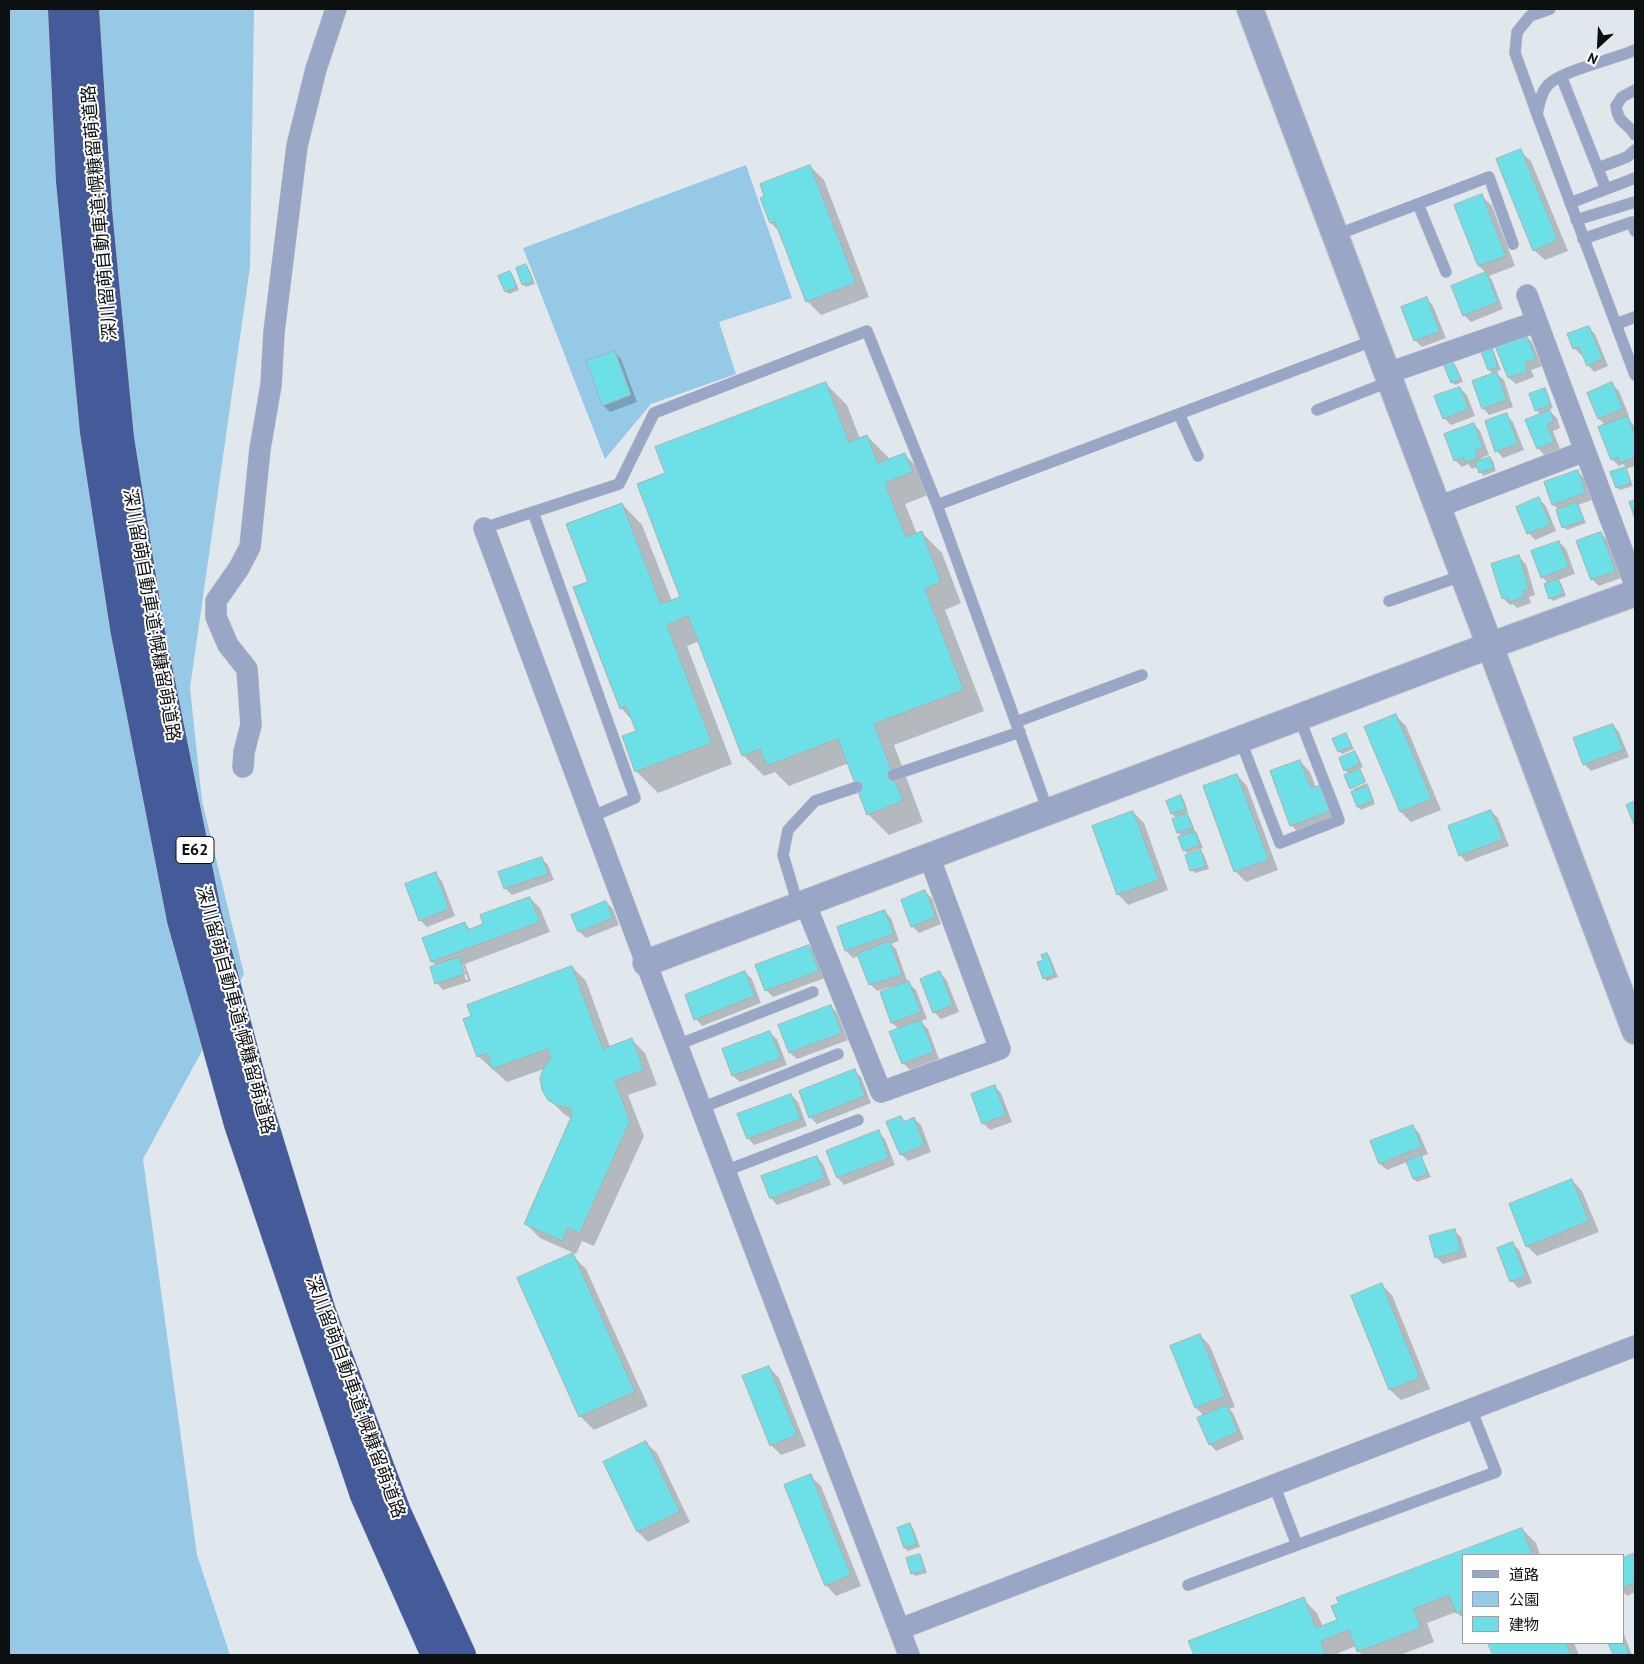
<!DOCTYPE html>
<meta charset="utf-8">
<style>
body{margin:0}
#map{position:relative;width:1644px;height:1664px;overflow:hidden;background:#e1e8ed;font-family:"PT Sans","Noto Sans JP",sans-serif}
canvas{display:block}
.frame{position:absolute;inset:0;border:10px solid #0d1011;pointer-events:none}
.legend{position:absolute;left:1462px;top:1554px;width:162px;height:90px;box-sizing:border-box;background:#fff;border:1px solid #9e9fa0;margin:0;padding:6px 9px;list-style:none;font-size:15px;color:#0d1011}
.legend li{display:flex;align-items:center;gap:10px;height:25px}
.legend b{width:25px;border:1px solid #9e9fa0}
.north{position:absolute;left:1574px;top:20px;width:50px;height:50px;-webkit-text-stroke:4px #fff;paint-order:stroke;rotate:205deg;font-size:14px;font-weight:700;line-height:20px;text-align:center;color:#0d1011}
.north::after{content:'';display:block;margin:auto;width:18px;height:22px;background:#0d1011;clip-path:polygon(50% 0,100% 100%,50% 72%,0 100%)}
</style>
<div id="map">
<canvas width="1644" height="1664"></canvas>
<div class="frame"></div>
<ul class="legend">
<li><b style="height:6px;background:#9aa6c5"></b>道路</li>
<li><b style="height:14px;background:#96c9e6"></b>公園</li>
<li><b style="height:14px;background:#6ddfe6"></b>建物</li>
</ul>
<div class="north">N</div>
</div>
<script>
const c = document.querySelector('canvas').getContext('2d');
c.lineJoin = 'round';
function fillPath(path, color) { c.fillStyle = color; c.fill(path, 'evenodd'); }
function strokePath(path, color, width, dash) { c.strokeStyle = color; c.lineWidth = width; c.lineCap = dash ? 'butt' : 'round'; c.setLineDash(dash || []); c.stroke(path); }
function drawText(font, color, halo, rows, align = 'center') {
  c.font = font + ' "PT Sans","Noto Sans JP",sans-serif'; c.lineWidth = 4; c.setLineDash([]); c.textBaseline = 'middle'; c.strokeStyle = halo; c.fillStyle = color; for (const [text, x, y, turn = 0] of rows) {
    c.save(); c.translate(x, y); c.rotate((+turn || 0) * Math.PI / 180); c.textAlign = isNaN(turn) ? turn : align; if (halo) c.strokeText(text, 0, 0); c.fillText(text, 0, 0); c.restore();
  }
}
fillPath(new Path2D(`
 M 9,9 L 254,9 L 250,267 L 190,688 L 202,801 L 244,974 L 143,1159 L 197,1555 L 230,1655 L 9,1655 Z
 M 746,165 L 792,298 L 719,322 L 736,374 L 651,404 L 605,459 L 523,248 Z`), '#96c9e6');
fillPath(new Path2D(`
 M 1520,151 L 1531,161 L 1568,251 L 1545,260 L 1534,250 Z
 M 810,166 L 824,180 L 869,297 L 821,315 L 807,301 L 780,232 L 771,223 Z
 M 1481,195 L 1492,206 L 1515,266 L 1489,276 L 1492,280 L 1503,309 L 1471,322 L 1464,315 L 1486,273 L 1479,266 L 1455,205 Z
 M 526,266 L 529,269 L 535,284 L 526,287 L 523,284 Z
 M 510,273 L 513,276 L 519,290 L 509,294 L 506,291 Z
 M 1427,299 L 1433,306 L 1446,338 L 1422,347 L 1415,340 Z
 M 1588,327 L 1595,334 L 1608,366 L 1594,372 L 1588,365 L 1583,354 L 1581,355 L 1574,348 Z
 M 1525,335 L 1532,342 L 1542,366 L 1531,370 L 1534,377 L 1516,384 L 1509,378 Z
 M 1491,349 L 1494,352 L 1501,370 L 1492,373 L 1489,370 L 1483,352 Z
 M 614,352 L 621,359 L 637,402 L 610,412 L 603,405 Z
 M 1453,363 L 1456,366 L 1463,382 L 1455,385 L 1452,382 Z
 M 1497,374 L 1504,380 L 1513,407 L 1489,415 L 1483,408 Z
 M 826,384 L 847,405 L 860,439 L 867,436 L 888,457 L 889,461 L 905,455 L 926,476 L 933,493 L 905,504 L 917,534 L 921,532 L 942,553 L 961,603 L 945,610 L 984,711 L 894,745 L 923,822 L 889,835 L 868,814 L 849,763 L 789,786 L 775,772 L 764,776 L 743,755 L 699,641 L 687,646 L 732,764 L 658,793 L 637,772 L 623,737 L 637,731 L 633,721 L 621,708 L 589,582 L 622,504 L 642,525 L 672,601 L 682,597 L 666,474 Z
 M 1612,384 L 1619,391 L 1629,416 L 1627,417 L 1635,427 L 1635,466 L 1626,469 L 1633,486 L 1620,490 L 1617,487 L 1612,473 L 1627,468 L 1623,464 L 1619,466 L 1612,459 L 1606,426 L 1599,419 L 1589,393 Z
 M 1460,388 L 1467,395 L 1475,416 L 1451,425 L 1444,418 Z
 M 1544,389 L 1547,392 L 1553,408 L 1548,410 L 1557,418 L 1560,428 L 1553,431 L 1560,449 L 1544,455 L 1538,448 L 1541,415 L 1536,410 Z
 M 1506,415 L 1513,422 L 1524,450 L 1503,458 L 1497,451 Z
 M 1474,424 L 1480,431 L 1489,455 L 1481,458 L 1482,461 L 1490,458 L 1493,461 L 1496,471 L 1483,476 L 1478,467 L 1472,469 L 1468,464 L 1462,467 L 1455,460 Z
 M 1577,471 L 1584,478 L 1592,500 L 1578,505 L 1586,523 L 1567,530 L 1564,527 L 1559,510 L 1553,505 L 1545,483 Z
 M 1539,499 L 1546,506 L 1556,531 L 1535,540 L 1529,533 Z
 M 1601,533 L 1607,540 L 1621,578 L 1599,586 L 1592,579 Z
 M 1559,542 L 1566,549 L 1575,574 L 1558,580 L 1561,583 L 1566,596 L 1553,601 L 1550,598 L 1549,584 L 1542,577 Z
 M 1519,557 L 1526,564 L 1535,595 L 1529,597 L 1531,603 L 1517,608 L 1513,604 L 1510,605 L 1503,598 Z
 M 1395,715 L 1406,726 L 1441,810 L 1411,822 L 1401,812 L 1365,728 Z
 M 1613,725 L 1619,732 L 1629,757 L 1591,771 L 1584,764 Z
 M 1346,734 L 1354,749 L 1342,754 L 1339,751 Z
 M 1355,753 L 1358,756 L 1363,767 L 1358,769 L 1362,773 L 1366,781 L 1351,787 L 1349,774 L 1345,770 Z
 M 1300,761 L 1310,772 L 1316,788 L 1340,822 L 1302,836 L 1291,825 Z
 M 1237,775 L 1247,786 L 1278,870 L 1246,882 L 1236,872 L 1204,787 Z
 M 1367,783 L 1368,785 L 1366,786 L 1370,791 L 1375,804 L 1361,810 L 1358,807 L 1353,793 L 1356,792 L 1353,789 Z
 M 1181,797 L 1184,800 L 1188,812 L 1185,813 L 1190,818 L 1195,831 L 1194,831 L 1198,836 L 1203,848 L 1187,853 L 1184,850 L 1183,837 L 1178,833 L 1174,820 L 1177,818 L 1172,814 L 1168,802 Z
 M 1491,811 L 1498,818 L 1509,846 L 1466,862 L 1460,855 Z
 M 1133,812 L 1144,823 L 1168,890 L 1128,905 L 1118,894 Z
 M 1201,852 L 1204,855 L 1209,869 L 1195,873 L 1192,870 Z
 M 541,858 L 548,865 L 554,880 L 512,895 L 505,888 Z
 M 435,874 L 442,881 L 455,916 L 427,927 L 420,920 Z
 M 925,892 L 932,898 L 941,924 L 919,933 L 912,926 Z
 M 530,898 L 540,908 L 550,932 L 465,964 L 471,981 L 443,990 L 437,983 L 437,966 L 432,962 L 424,939 L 465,924 L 471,930 L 485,925 ZM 461,965 L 463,965 L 468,980 L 466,980 Z
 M 606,902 L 613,909 L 619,925 L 586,938 L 579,931 Z
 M 885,912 L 891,918 L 899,941 L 891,944 L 896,949 L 908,983 L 916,990 L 927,1019 L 920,1021 L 928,1029 L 939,1059 L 910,1070 L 903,1063 L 900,1030 L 892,1023 L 881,993 L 894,988 L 893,986 L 877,991 L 870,984 L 859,956 L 853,958 L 846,951 L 838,928 Z
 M 809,946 L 816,953 L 825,978 L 773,997 L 766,990 Z
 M 1047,954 L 1050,957 L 1058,977 L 1047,981 L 1044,978 L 1044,961 Z
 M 572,967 L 586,981 L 610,1047 L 631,1039 L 645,1053 L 657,1085 L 628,1095 L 644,1136 L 594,1246 L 582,1241 L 576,1254 L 540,1238 L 526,1224 L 572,1119 L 564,1114 L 549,1099 L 544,1069 L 507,1082 L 478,1056 Z
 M 745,972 L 752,979 L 761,1003 L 702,1026 L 696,1019 Z
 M 939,972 L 946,979 L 959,1012 L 941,1019 L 934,1012 Z
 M 831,1006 L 837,1013 L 848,1040 L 797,1059 L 790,1053 L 780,1026 Z
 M 770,1033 L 777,1039 L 787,1065 L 740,1082 L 733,1076 L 723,1050 Z
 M 855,1071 L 861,1077 L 871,1103 L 817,1124 L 810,1117 L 800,1092 Z
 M 995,1087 L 1001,1093 L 1012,1122 L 990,1130 L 983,1123 Z
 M 791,1095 L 798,1102 L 807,1126 L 754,1145 L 748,1138 Z
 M 901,1117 L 906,1122 L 914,1119 L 921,1125 L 931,1152 L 908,1161 L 901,1154 Z
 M 1412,1126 L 1419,1133 L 1428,1154 L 1421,1157 L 1431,1177 L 1417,1182 L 1414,1179 L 1407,1162 L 1387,1170 L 1380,1164 Z
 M 878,1132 L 885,1139 L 895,1165 L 844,1185 L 838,1178 L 828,1152 Z
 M 817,1157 L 823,1164 L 831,1185 L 777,1205 L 771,1198 Z
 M 1572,1180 L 1582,1191 L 1599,1232 L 1537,1256 L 1527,1246 Z
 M 1454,1231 L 1461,1237 L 1467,1257 L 1443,1264 L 1436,1257 Z
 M 1512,1243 L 1519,1250 L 1532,1283 L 1518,1288 L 1512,1281 Z
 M 572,1255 L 586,1269 L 648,1406 L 594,1430 L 580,1416 Z
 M 1382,1285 L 1392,1295 L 1430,1389 L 1401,1400 L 1390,1390 L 1353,1296 Z
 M 1200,1335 L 1210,1346 L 1235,1407 L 1229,1409 L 1233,1413 L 1244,1439 L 1216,1451 L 1210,1444 L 1204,1416 L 1196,1408 Z
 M 769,1367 L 779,1378 L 806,1446 L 781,1455 L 771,1445 Z
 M 646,1443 L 657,1453 L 690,1522 L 648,1542 L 638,1532 L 604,1463 Z
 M 810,1476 L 821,1486 L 861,1586 L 836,1596 L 826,1585 Z
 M 910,1525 L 913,1528 L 920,1547 L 908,1551 L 905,1548 L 898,1529 Z
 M 1522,1529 L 1536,1543 L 1540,1555 L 1463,1555 L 1463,1618 L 1456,1612 L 1427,1623 L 1434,1642 L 1400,1655 L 1362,1655 L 1356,1646 L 1334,1655 L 1195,1655 L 1190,1641 L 1303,1599 L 1317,1613 L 1323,1627 L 1338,1621 L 1333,1607 Z
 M 1635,1555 L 1635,1592 L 1627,1596 L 1623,1592 L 1623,1560 Z
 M 919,1556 L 922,1559 L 927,1573 L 915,1576 L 912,1573 Z
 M 1623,1632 L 1632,1655 L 1614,1655 L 1609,1643 L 1623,1643 Z
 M 1490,1643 L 1574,1643 L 1579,1655 L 1494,1655 Z`), '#0003');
const building = new Path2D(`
 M 1521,149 L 1558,240 L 1533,251 L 1496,159 Z
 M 810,165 L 856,283 L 806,302 L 775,222 L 770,223 L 760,198 L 764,196 L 760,184 Z
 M 1482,194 L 1506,256 L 1478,266 L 1454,205 Z
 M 526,264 L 533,281 L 522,285 L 516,268 Z
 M 510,271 L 517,287 L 505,292 L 498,276 Z
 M 1486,272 L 1498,302 L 1463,316 L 1451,286 Z
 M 1427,297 L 1440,332 L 1414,341 L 1401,307 Z
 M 1589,326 L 1603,359 L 1587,366 L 1579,347 L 1573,349 L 1567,334 Z
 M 1526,334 L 1536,359 L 1525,363 L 1528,371 L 1508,378 L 1495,346 Z
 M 1492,348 L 1498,367 L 1488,370 L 1481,352 Z
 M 615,351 L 631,395 L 602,406 L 586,361 Z
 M 1453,362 L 1461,379 L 1451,383 L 1444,366 Z
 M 1497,372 L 1507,400 L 1482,409 L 1472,381 Z
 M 826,382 L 849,442 L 867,435 L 878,463 L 905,453 L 913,472 L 885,483 L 906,537 L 922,531 L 941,582 L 925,589 L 964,690 L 874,724 L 903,801 L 867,815 L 838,739 L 767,766 L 760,749 L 742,756 L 688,616 L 667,625 L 712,743 L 635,772 L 622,736 L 636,731 L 626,706 L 620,709 L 573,587 L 588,582 L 566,524 L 622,503 L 661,604 L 680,597 L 637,484 L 665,473 L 655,447 Z
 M 1612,382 L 1623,409 L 1598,419 L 1587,393 Z
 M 1460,387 L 1469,409 L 1443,419 L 1434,396 Z
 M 1545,388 L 1551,405 L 1535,411 L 1529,394 Z
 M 1550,410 L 1554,422 L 1547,424 L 1554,442 L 1537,449 L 1525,420 Z
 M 1507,413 L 1518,444 L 1495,452 L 1485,421 Z
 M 1628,416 L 1635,435 L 1635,457 L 1620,463 L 1618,457 L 1611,460 L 1598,427 Z
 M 1474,423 L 1483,448 L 1475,451 L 1478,458 L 1465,463 L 1463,457 L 1454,461 L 1444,434 Z
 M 1490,457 L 1494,468 L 1479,473 L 1475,462 Z
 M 1626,467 L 1631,483 L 1616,488 L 1610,472 Z
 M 1578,470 L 1586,493 L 1552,505 L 1544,482 Z
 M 1539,497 L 1551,525 L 1527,534 L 1516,507 Z
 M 1635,500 L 1635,519 L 1629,502 Z
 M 1577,502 L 1584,520 L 1562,528 L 1556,510 Z
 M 1601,532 L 1616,571 L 1591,580 L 1576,541 Z
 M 1559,541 L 1569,567 L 1541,578 L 1531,551 Z
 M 1519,555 L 1529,589 L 1523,591 L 1525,597 L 1509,602 L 1507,597 L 1502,599 L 1491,564 Z
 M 1558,579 L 1564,593 L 1549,599 L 1544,584 Z
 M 1396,714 L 1432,799 L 1400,812 L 1364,727 Z
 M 1613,724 L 1623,750 L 1583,765 L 1573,738 Z
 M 1346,733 L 1352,746 L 1338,752 L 1332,739 Z
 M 1355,751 L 1360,764 L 1344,771 L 1339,758 Z
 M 1300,760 L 1311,788 L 1321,785 L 1331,811 L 1290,826 L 1270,771 Z
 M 1360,769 L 1365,782 L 1350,789 L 1344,775 Z
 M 1237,774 L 1269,860 L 1234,872 L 1203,786 Z
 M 1368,786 L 1373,801 L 1357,807 L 1351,792 Z
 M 1181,795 L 1186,809 L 1171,814 L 1166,801 Z
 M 1635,801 L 1635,827 L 1626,805 Z
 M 1491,810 L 1503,839 L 1459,856 L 1448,826 Z
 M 1133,811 L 1159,880 L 1117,895 L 1092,826 Z
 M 1187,813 L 1193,828 L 1177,833 L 1172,819 Z
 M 1196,832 L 1200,845 L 1183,851 L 1178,837 Z
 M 1201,850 L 1206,866 L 1190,871 L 1185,855 Z
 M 542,857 L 548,874 L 504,889 L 498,872 Z
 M 436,872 L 449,909 L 419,921 L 405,884 Z
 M 925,890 L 936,917 L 911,927 L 901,900 Z
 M 530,897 L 540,922 L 431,962 L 422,938 L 465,922 L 468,930 L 483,924 L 480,915 Z
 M 606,901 L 613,918 L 578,932 L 571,915 Z
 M 885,910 L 894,934 L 845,951 L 837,927 Z
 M 890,941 L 902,975 L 869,985 L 857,954 Z
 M 809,945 L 819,971 L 765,991 L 755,965 Z
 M 1047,953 L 1055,974 L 1043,979 L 1037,962 L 1043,960 L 1041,955 Z
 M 459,957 L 465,974 L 435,984 L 430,967 Z
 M 572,966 L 603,1049 L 632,1038 L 644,1070 L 615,1081 L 630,1121 L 580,1233 L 568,1228 L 562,1241 L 524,1224 L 572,1115 L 570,1108 L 558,1106 L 548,1100 L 542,1090 L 540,1078 L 544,1067 L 551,1058 L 548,1049 L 492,1069 L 487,1053 L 477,1057 L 463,1019 L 471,1016 L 467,1005 Z
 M 745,971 L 755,996 L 694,1020 L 685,995 Z
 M 940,971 L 953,1005 L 933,1013 L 920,979 Z
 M 909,981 L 921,1012 L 891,1023 L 880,992 Z
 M 831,1005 L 842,1033 L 789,1053 L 778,1025 Z
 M 921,1020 L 934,1052 L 902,1064 L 889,1032 Z
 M 770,1031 L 781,1058 L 732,1076 L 722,1049 Z
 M 855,1069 L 865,1096 L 809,1118 L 799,1091 Z
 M 995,1085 L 1006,1115 L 982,1124 L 971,1094 Z
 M 791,1094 L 801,1119 L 747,1139 L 737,1114 Z
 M 901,1116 L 904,1122 L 914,1117 L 925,1145 L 900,1155 L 886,1122 Z
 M 1413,1125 L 1422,1147 L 1379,1164 L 1370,1141 Z
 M 879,1130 L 889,1158 L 837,1178 L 826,1151 Z
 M 1421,1155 L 1428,1174 L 1413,1179 L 1406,1161 Z
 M 817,1156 L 825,1178 L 770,1199 L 761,1176 Z
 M 1572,1179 L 1589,1221 L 1526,1247 L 1509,1204 Z
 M 1455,1229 L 1461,1251 L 1435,1258 L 1429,1236 Z
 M 1513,1242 L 1526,1276 L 1510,1282 L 1497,1248 Z
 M 573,1253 L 635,1392 L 579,1417 L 517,1278 Z
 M 1382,1283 L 1420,1378 L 1389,1390 L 1351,1296 Z
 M 1200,1334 L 1225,1396 L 1195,1408 L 1170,1346 Z
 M 769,1366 L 797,1435 L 770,1446 L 742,1376 Z
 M 1227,1405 L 1238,1432 L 1209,1445 L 1197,1418 Z
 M 646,1441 L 680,1512 L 637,1532 L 603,1462 Z
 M 811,1474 L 851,1575 L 825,1586 L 784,1485 Z
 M 910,1523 L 917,1544 L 904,1548 L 897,1528 Z
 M 1522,1528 L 1533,1555 L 1463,1555 L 1463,1611 L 1456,1613 L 1449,1595 L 1414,1609 L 1421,1628 L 1357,1652 L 1349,1630 L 1321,1641 L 1326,1655 L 1194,1655 L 1188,1641 L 1304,1597 L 1316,1628 L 1337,1620 L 1331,1606 L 1339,1603 L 1336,1598 Z
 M 1635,1553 L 1635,1583 L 1623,1588 L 1623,1558 Z
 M 920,1554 L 925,1570 L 911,1574 L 906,1558 Z
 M 1623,1639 L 1629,1655 L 1613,1655 L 1608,1643 L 1623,1643 Z
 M 1488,1643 L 1566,1643 L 1571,1655 L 1493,1655 Z`);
fillPath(building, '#6ddfe6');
strokePath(building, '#a7b0b0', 1);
const service = new Path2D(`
 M 1635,50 C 1615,59 1560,71 1548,85 C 1541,92 1539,105 1537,114 L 1635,375
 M 1561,76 L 1606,189
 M 1635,90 L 1622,97 L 1616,106 C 1619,126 1627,121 1635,135
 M 1537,114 L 1515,53 L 1517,32 L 1530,16 L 1550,9
 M 1598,168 L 1627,157 L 1635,150
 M 1570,203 L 1635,178
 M 1418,204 L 1446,272
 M 1576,220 L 1635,202
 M 1336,235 L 1489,177 L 1513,244
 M 1583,239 L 1632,222 L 1635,231
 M 1616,324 L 1635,317
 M 1317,410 L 1391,381
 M 1179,414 L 1198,456
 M 533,512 L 635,798 L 591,817
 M 484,528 L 619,484 L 654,413 L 867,331 L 937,505
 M 1389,601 L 1464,575
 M 1016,722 L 1142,675
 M 1240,739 L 1280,843 L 1339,820 L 1299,717
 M 893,775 L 1020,732
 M 1048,811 L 937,505 L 1375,340
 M 798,905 L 783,855 L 788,830 L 815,801 L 857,787
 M 677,1045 L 813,992
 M 701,1108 L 838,1054
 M 725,1171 L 858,1120
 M 1274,1485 L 1297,1545
 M 1188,1585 L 1496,1472 L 1471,1409`);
const minor = new Path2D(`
 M 1527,295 L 1635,585
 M 1388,373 L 1536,322
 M 1438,507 L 1585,451
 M 484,528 L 646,963 L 909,1655
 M 243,767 L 244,752 L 251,725 L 247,669 L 228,645 L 216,617 L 216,601 L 239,568 L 250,547 L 260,449 L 271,385 L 274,332 L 297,146 L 316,69 L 336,9
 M 805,903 L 881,1092 L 1000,1049 L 929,856
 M 900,1629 L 1635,1346`);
const tertiary = new Path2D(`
 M 1250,9 L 1635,1031
 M 646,963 L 1467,654 L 1635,593`);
const motorway = new Path2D(`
 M 62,9 L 70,181 L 94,432 L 124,628 L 181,920 L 238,1124 L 364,1495 L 435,1655
 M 85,9 L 98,210 L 120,438 L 149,622 L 208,916 L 261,1113 L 322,1312 L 397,1512 L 462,1655`);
strokePath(service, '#bfc5ca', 12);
strokePath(minor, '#bfc5ca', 22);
strokePath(tertiary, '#bfc5ca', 28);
strokePath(motorway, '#bfc5ca', 29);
strokePath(service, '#9aa6c5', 11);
strokePath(minor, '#9aa6c5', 21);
strokePath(tertiary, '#9aa6c5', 26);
strokePath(motorway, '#455b99', 28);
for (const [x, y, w] of [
 [195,850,38]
]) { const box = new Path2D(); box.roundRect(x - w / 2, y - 13.5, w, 27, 4); c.fillStyle = '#fff'; c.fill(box); strokePath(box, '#0d1011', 1); }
drawText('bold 16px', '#0d1011', null, [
 ["E62",195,850]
]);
drawText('18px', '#0d1011', '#fff', [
 ["深川留萌自動車道;幌糠留萌道路",100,213,-95],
 ["深川留萌自動車道;幌糠留萌道路",151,615,80],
 ["深川留萌自動車道;幌糠留萌道路",235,1010,75],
 ["深川留萌自動車道;幌糠留萌道路",355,1397,70]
]);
</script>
